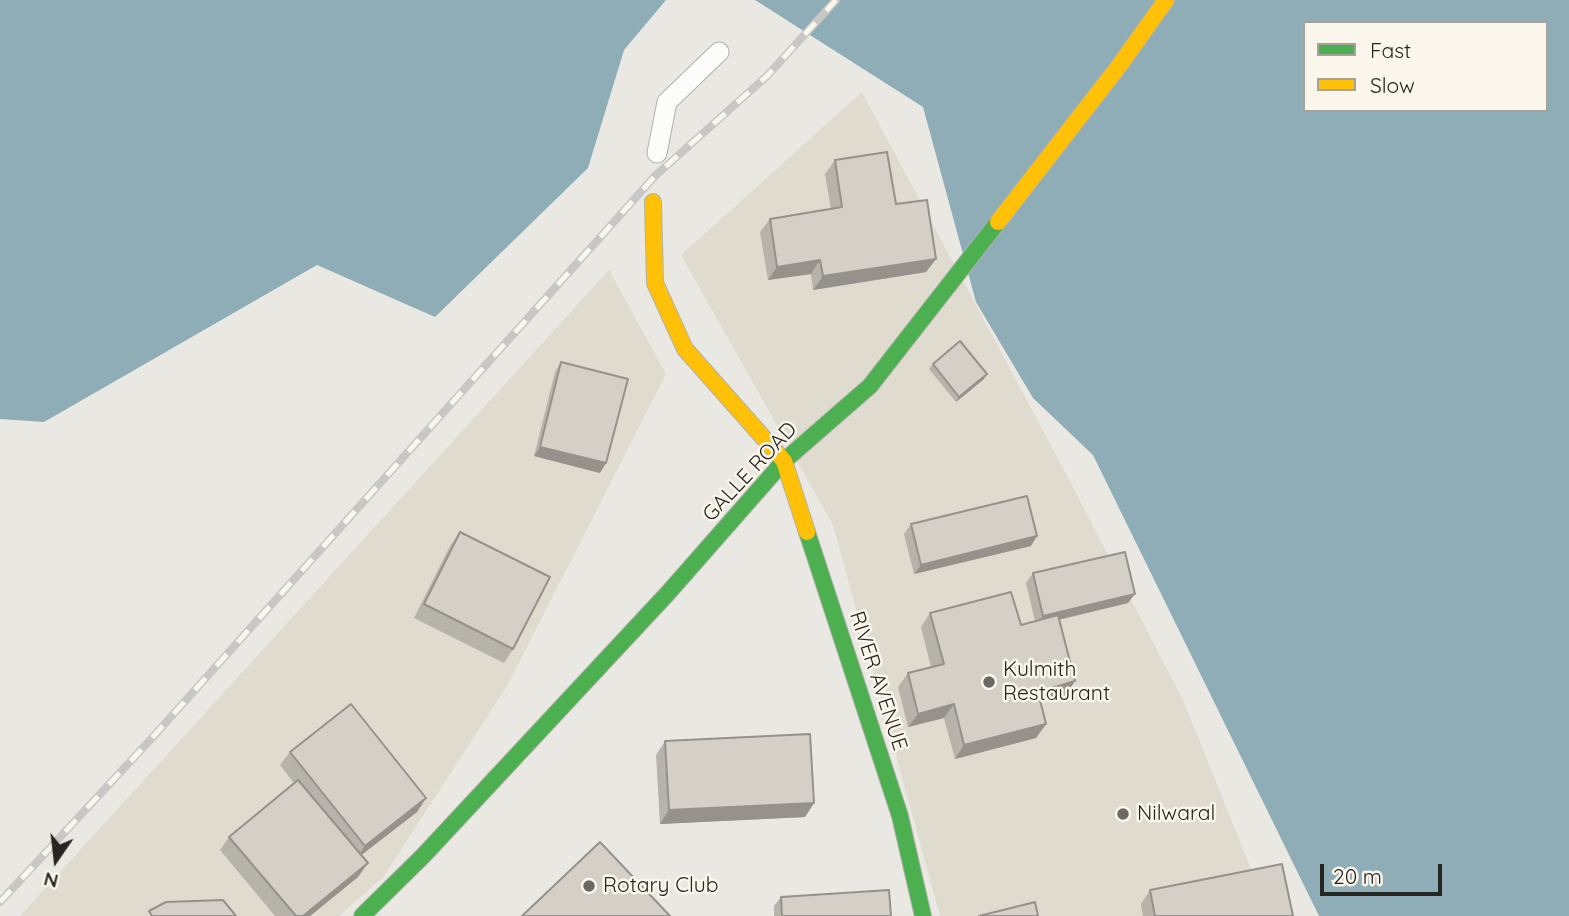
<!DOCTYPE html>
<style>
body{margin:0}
#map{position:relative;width:1569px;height:916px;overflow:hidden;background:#eae8e2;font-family:Quicksand,sans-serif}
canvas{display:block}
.legend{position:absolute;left:1303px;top:21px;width:245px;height:91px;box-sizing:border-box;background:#fbf6eb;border:2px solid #a6a29a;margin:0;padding:9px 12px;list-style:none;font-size:21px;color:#272521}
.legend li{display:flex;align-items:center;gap:14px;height:35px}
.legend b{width:35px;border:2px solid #a6a29a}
.north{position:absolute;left:21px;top:825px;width:70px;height:70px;-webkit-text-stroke:5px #fbf6eb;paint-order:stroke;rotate:194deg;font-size:19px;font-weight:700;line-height:28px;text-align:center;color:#272521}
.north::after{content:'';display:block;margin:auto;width:24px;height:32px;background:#272521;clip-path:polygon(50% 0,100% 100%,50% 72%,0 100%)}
.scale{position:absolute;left:1320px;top:864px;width:122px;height:32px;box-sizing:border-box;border:4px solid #272521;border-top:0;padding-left:9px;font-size:21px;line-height:24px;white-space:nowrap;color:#272521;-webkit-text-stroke:5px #fbf6eb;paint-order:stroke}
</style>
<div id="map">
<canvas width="1569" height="916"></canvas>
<ul class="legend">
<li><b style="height:9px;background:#4caf50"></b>Fast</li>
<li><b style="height:9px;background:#ffc107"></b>Slow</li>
</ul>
<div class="north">N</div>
<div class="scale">20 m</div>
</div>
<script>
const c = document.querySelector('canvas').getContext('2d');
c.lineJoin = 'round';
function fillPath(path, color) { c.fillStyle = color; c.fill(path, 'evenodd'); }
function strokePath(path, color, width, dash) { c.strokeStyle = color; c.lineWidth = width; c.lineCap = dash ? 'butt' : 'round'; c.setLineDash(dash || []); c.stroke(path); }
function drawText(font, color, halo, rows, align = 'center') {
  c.font = font + ' Quicksand,sans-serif'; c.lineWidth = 5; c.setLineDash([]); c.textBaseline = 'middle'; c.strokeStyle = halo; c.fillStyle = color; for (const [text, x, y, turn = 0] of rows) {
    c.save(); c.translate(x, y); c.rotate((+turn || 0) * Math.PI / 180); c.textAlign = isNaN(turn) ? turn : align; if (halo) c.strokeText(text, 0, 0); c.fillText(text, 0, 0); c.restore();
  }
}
fillPath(new Path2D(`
 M 862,92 L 1063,468 L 1183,700 L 1270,916 L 940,916 L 833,525 L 681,255 Z
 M 609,270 L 666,374 L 507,686 L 384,876 L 339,916 L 20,916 Z`), '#e0dbcf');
fillPath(new Path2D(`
 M 0,0 L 666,0 L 624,50 L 588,168 L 435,317 L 317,265 L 44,422 L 0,419 Z
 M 755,0 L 1569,0 L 1569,916 L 1319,916 L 1093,455 L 1033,398 L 976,302 L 923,107 ZM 1305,23 L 1546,23 L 1546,110 L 1305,110 Z`), '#8fadb7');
const lane = new Path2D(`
 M 657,153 L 667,102 L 719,52`);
const fast = new Path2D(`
 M 807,532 L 900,816 L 923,916
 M 362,916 L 423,856 L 668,593 L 784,461 L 870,386 L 998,222`);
const slow = new Path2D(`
 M 653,202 L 655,283 L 685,349 L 784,461 L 807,532
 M 998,222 L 1119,66 L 1166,0`);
strokePath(lane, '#b2b0ac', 21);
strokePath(fast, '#b2b0ac', 18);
strokePath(slow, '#b2b0ac', 18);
strokePath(lane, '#fcfcfb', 19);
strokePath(fast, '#4caf50', 16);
strokePath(slow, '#ffc107', 16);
const rail = new Path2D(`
 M 0,902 L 152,738 L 655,176 L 767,76 L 836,0`);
strokePath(rail, '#c7c7c5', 8);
strokePath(rail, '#fbf6eb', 5, [16]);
fillPath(new Path2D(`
 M 835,160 L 896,204 L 936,259 L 926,272 L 813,290 L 811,274 L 768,280 L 760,232 L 770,219 L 831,209 L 825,174 Z
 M 561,362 L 600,473 L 534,456 L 555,372 Z
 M 933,364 L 984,379 L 956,402 L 929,369 Z
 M 911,524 L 1031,546 L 914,574 L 904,534 Z
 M 460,532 L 513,649 L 504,663 L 414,618 L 450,546 Z
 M 1033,573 L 1128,603 L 1059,620 L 1066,695 L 1040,702 L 1046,724 L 1036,738 L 955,759 L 944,718 L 908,727 L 898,687 L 908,673 L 931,667 L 921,627 L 930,613 L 1021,625 L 1035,621 L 1026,583 Z
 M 665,741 L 814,803 L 805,817 L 660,824 L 656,755 Z
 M 290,752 L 426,798 L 417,812 L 361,855 L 358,877 L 310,916 L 275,916 L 220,850 L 229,837 L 294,783 L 280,765 Z
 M 1150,890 L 1293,916 L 1143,916 L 1141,904 Z
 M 781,897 L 891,916 L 774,916 L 774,906 Z`), '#b6b3ab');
fillPath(new Path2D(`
 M 936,259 L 926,272 L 813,290 L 823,276 Z
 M 820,260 L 811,274 L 768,280 L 777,267 Z
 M 987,374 L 984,379 L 956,402 L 959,397 Z
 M 540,447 L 606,463 L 600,473 L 534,456 Z
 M 1037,536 L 1031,546 L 914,574 L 921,565 Z
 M 1135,594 L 1128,603 L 1036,625 L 1043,616 Z
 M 1075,681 L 1066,695 L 1028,705 L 1038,692 Z
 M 954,704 L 944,718 L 908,727 L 918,714 Z
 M 1046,724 L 1036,738 L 955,759 L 964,745 Z
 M 426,798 L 417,812 L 355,860 L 365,846 Z
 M 814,803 L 805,817 L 660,824 L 669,810 Z
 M 368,863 L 358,877 L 310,916 L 303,916 Z`), '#94928b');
const building = new Path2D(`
 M 887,152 L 896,204 L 927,200 L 936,259 L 823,276 L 820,260 L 777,267 L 770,219 L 842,207 L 835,160 Z
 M 960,341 L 987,374 L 959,397 L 933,364 Z
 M 561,362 L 628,379 L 606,463 L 540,447 Z
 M 1027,496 L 1037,536 L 921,565 L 911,524 Z
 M 460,532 L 550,577 L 513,649 L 424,604 Z
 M 1125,552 L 1135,594 L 1043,616 L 1033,573 Z
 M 1011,592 L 1021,625 L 1058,615 L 1075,681 L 1038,692 L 1046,724 L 964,745 L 954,704 L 918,714 L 908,673 L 944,664 L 930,613 Z
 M 351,704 L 426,798 L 365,846 L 290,752 Z
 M 810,734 L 814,803 L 669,810 L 665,741 Z
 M 298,780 L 368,863 L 303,916 L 296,916 L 229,837 Z
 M 600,842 L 670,916 L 522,916 Z
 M 1282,864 L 1293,916 L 1155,916 L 1150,890 Z
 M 889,890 L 891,916 L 782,916 L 781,897 Z
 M 223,900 L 236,916 L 152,916 L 149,911 L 166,902 Z
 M 1035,902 L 1038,916 L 979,916 Z`);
fillPath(building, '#d4d0c7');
strokePath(building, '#94928b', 2);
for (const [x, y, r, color] of [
 [989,682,7,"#6b6965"],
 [1123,814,7,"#6b6965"],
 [589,886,7,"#6b6965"]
]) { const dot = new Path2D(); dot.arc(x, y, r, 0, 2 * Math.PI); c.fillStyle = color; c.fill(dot); strokePath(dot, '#fbf6eb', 2.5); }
drawText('21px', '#272521', '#fbf6eb', [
 ["GALLE ROAD",750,472,-47],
 ["RIVER AVENUE",878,681,72]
]);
drawText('21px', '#272521', '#fbf6eb', [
 ["Kulmith",1003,670],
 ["Restaurant",1003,694],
 ["Nilwaral",1137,814],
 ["Rotary Club",603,886]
], 'left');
</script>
